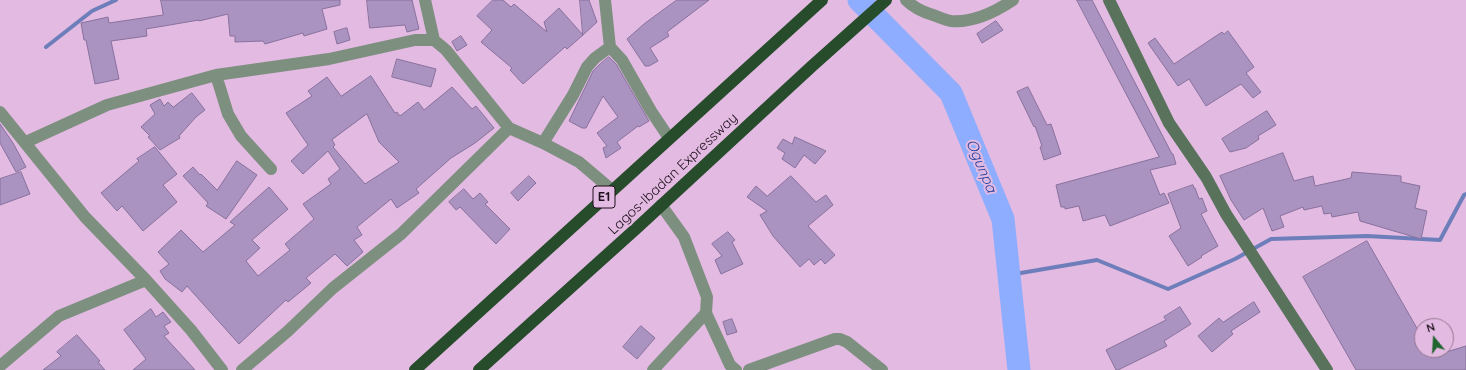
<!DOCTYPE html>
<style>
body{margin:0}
#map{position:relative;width:1466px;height:370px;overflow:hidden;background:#e3bae1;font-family:Quicksand,sans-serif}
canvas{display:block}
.north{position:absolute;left:1414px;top:318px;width:40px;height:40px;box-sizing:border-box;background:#e3bae1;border:1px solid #947693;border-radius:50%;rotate:342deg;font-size:11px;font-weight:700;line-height:16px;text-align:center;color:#1e0f1d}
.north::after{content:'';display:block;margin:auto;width:14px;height:18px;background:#216530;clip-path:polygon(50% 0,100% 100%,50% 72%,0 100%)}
</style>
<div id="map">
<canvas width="1466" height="370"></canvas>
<div class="north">N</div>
</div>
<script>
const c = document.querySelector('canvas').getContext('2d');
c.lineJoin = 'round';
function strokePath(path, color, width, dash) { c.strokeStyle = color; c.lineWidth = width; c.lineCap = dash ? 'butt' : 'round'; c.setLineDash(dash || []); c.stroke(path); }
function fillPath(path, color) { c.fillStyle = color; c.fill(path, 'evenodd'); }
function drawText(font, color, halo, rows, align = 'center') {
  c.font = font + ' Quicksand,sans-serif'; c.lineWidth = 4; c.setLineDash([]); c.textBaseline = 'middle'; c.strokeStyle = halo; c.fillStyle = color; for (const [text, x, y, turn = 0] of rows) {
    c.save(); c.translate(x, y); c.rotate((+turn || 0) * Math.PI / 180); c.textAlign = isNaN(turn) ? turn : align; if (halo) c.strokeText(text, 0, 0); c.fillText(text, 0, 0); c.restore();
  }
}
strokePath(new Path2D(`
 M 46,47 L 92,11 L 116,0
 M 1009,275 L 1097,260 L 1168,289 L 1235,259 L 1271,239 L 1367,236 L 1440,240 L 1464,195 L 1466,194`), '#6d7eba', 4);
strokePath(new Path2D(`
 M 859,0 L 951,93 L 1003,219 L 1019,370`), '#8fadfe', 23);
const building = new Path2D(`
 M 161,0 L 340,0 L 340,5 L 322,9 L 327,29 L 304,36 L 303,33 L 265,44 L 263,41 L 235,42 L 235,36 L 230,36 L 228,14 L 199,21 L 199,20 L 146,29 L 147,36 L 111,41 L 119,79 L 95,84 L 86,40 L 84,40 L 81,23 L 108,17 L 109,23 L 163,15 Z
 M 367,0 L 412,0 L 419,29 L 407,32 L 405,25 L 370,28 Z
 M 493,0 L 503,0 L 511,7 L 514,4 L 547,32 L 544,22 L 559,8 L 583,35 L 567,49 L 565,47 L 523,84 L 510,70 L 512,68 L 481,42 L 492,30 L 477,16 Z
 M 580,0 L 589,0 L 597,22 L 583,35 Z
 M 677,0 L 709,0 L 667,32 L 669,36 L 650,48 L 658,61 L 649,66 L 645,66 L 627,39 L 644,24 Z
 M 1077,0 L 1092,0 L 1172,154 L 1173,154 L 1176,164 L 1150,170 L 1160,195 L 1164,193 L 1169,203 L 1110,226 L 1105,215 L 1083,221 L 1079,206 L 1065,209 L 1065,207 L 1061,207 L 1056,185 L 1159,157 Z
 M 996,21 L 1003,30 L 982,43 L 977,34 Z
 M 347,28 L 350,40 L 337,44 L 334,32 Z
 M 1228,31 L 1254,67 L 1246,73 L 1261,92 L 1253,98 L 1241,84 L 1206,106 L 1189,79 L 1178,86 L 1148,43 L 1155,38 L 1174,64 L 1222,32 L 1224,34 Z
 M 461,36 L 467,45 L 457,51 L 452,42 Z
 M 609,57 L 616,64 L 649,121 L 639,127 L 638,126 L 617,142 L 621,148 L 606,158 L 603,148 L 607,146 L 597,133 L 618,117 L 603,96 L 586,128 L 582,128 L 569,121 L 593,71 L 600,64 Z
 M 397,59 L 436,69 L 431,87 L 392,77 Z
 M 371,76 L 395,113 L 397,112 L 400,116 L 418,102 L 424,110 L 452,87 L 472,109 L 476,106 L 494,128 L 475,143 L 451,158 L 416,189 L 419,193 L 397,208 L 391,199 L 357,227 L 362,235 L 354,240 L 363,252 L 347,266 L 335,254 L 306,278 L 311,283 L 288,302 L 286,300 L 239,344 L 187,286 L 182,292 L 165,279 L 160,271 L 169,264 L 158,252 L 181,230 L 203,252 L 235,225 L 230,222 L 269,187 L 288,209 L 252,240 L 260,248 L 246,261 L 258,276 L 290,250 L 285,244 L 314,219 L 303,204 L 331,184 L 328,179 L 340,169 L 328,151 L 303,174 L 291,161 L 308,145 L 286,113 L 312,96 L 308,91 L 327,77 L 341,96 ZM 367,114 L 379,142 L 399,162 L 365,184 L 333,147 L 335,145 L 332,140 Z
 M 1028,87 L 1047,125 L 1051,124 L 1061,154 L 1044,160 L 1040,147 L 1042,146 L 1035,126 L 1034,127 L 1017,92 Z
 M 192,93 L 205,110 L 196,117 L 179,136 L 180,138 L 160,150 L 148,137 L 150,136 L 141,127 L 155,114 L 150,105 L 160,99 L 164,106 L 168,102 L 173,107 Z
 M 1267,111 L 1276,125 L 1258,136 L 1259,139 L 1246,148 L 1230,152 L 1222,139 Z
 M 0,124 L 13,143 L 26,167 L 16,172 L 0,143 Z
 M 795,137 L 826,151 L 815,164 L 804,155 L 795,168 L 782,159 L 785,153 L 777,148 L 783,139 L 792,144 Z
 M 155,147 L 177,174 L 163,185 L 177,202 L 143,231 L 122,206 L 117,211 L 101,193 L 139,161 L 137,159 Z
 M 1283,153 L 1294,181 L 1313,176 L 1315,186 L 1351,178 L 1352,172 L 1401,176 L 1401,182 L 1420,186 L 1415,208 L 1427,211 L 1421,239 L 1360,221 L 1358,212 L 1332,217 L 1331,213 L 1324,214 L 1322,206 L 1304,210 L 1303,207 L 1280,216 L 1284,227 L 1272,231 L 1263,208 L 1244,220 L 1231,200 L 1220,176 Z
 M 237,161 L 257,175 L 226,219 L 206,206 L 208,203 L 183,176 L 193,167 L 200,175 L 201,174 L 217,190 Z
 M 21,172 L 30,194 L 0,205 L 0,179 Z
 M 529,176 L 536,183 L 518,201 L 511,193 Z
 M 791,176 L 816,202 L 826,195 L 833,205 L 808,226 L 835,255 L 825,264 L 821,259 L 814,265 L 809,259 L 800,267 L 773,236 L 760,215 L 767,211 L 747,197 L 756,186 L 767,196 Z
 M 1193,185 L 1194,188 L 1195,188 L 1199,199 L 1202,198 L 1207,211 L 1201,214 L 1218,246 L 1201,256 L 1202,257 L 1188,266 L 1169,236 L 1181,228 L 1168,194 Z
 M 464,189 L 473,199 L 480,193 L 488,202 L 485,204 L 510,229 L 496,244 L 460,207 L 456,210 L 449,202 Z
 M 728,232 L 735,240 L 732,242 L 743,264 L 721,274 L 715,260 L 722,256 L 712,244 Z
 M 1367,241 L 1422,337 L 1422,350 L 1429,350 L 1433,356 L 1466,346 L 1466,370 L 1356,370 L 1303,277 Z
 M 1254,302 L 1260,312 L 1231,331 L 1233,334 L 1212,352 L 1198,336 L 1219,318 L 1223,322 Z
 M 1180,307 L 1191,324 L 1164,341 L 1167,346 L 1118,370 L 1116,370 L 1106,350 L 1166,320 L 1164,317 Z
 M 151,309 L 156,317 L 163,312 L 171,322 L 164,326 L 169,333 L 164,336 L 195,370 L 133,370 L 146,359 L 124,330 Z
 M 732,319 L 737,332 L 727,335 L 723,322 Z
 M 641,326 L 655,338 L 637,359 L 623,347 Z
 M 77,335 L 100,361 L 98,362 L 105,370 L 43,370 L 61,356 L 57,352 Z`);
fillPath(building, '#aa93c0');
strokePath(building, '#88719d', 1);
strokePath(new Path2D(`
 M 425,0 L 434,40 L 446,50 L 509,128 L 543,143 L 579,162 L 612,190
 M 605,0 L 610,47 L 622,60 L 651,111 L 669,138
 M 906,0 C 913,7 923,12 933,15 C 939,17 945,20 951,21 C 973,23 995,12 1013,0
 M 216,75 L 228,114 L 241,136 L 271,169
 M 0,112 L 85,217 L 146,280 L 191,330 L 222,370
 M 26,142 L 107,105 L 216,75 L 329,59 L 415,40 L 434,40
 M 543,143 L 573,95 L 587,67 L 595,58 L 610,47
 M 706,313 L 730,365 L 736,370
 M 0,366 L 59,316 L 146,280
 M 242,370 L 288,331 L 333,288 L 401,234 L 509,128
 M 653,370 L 706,313 L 707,297 L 684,237 L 661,205
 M 749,370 L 835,339 L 840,339 L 847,342 L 882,370`), '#7d8f7f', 12);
strokePath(new Path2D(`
 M 1109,0 L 1169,123 L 1206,177 L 1226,214 L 1327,370`), '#58725b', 12);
strokePath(new Path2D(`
 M 415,370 L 822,0
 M 479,370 L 639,226 L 811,67 L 886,0`), '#264c2c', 12);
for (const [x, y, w] of [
 [604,197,22]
]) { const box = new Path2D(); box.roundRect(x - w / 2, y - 11, w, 22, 3); c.fillStyle = '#e3bae1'; c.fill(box); strokePath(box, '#1e0f1d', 1); }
drawText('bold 13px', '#1e0f1d', null, [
 ["E1",604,197]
]);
drawText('14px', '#1e0f1d', '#e3bae1', [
 ["Lagos-Ibadan Expressway",673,174,-43]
]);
drawText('italic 15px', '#2a439e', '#e3bae1', [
 ["Ogunpa",981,166,67]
]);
</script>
